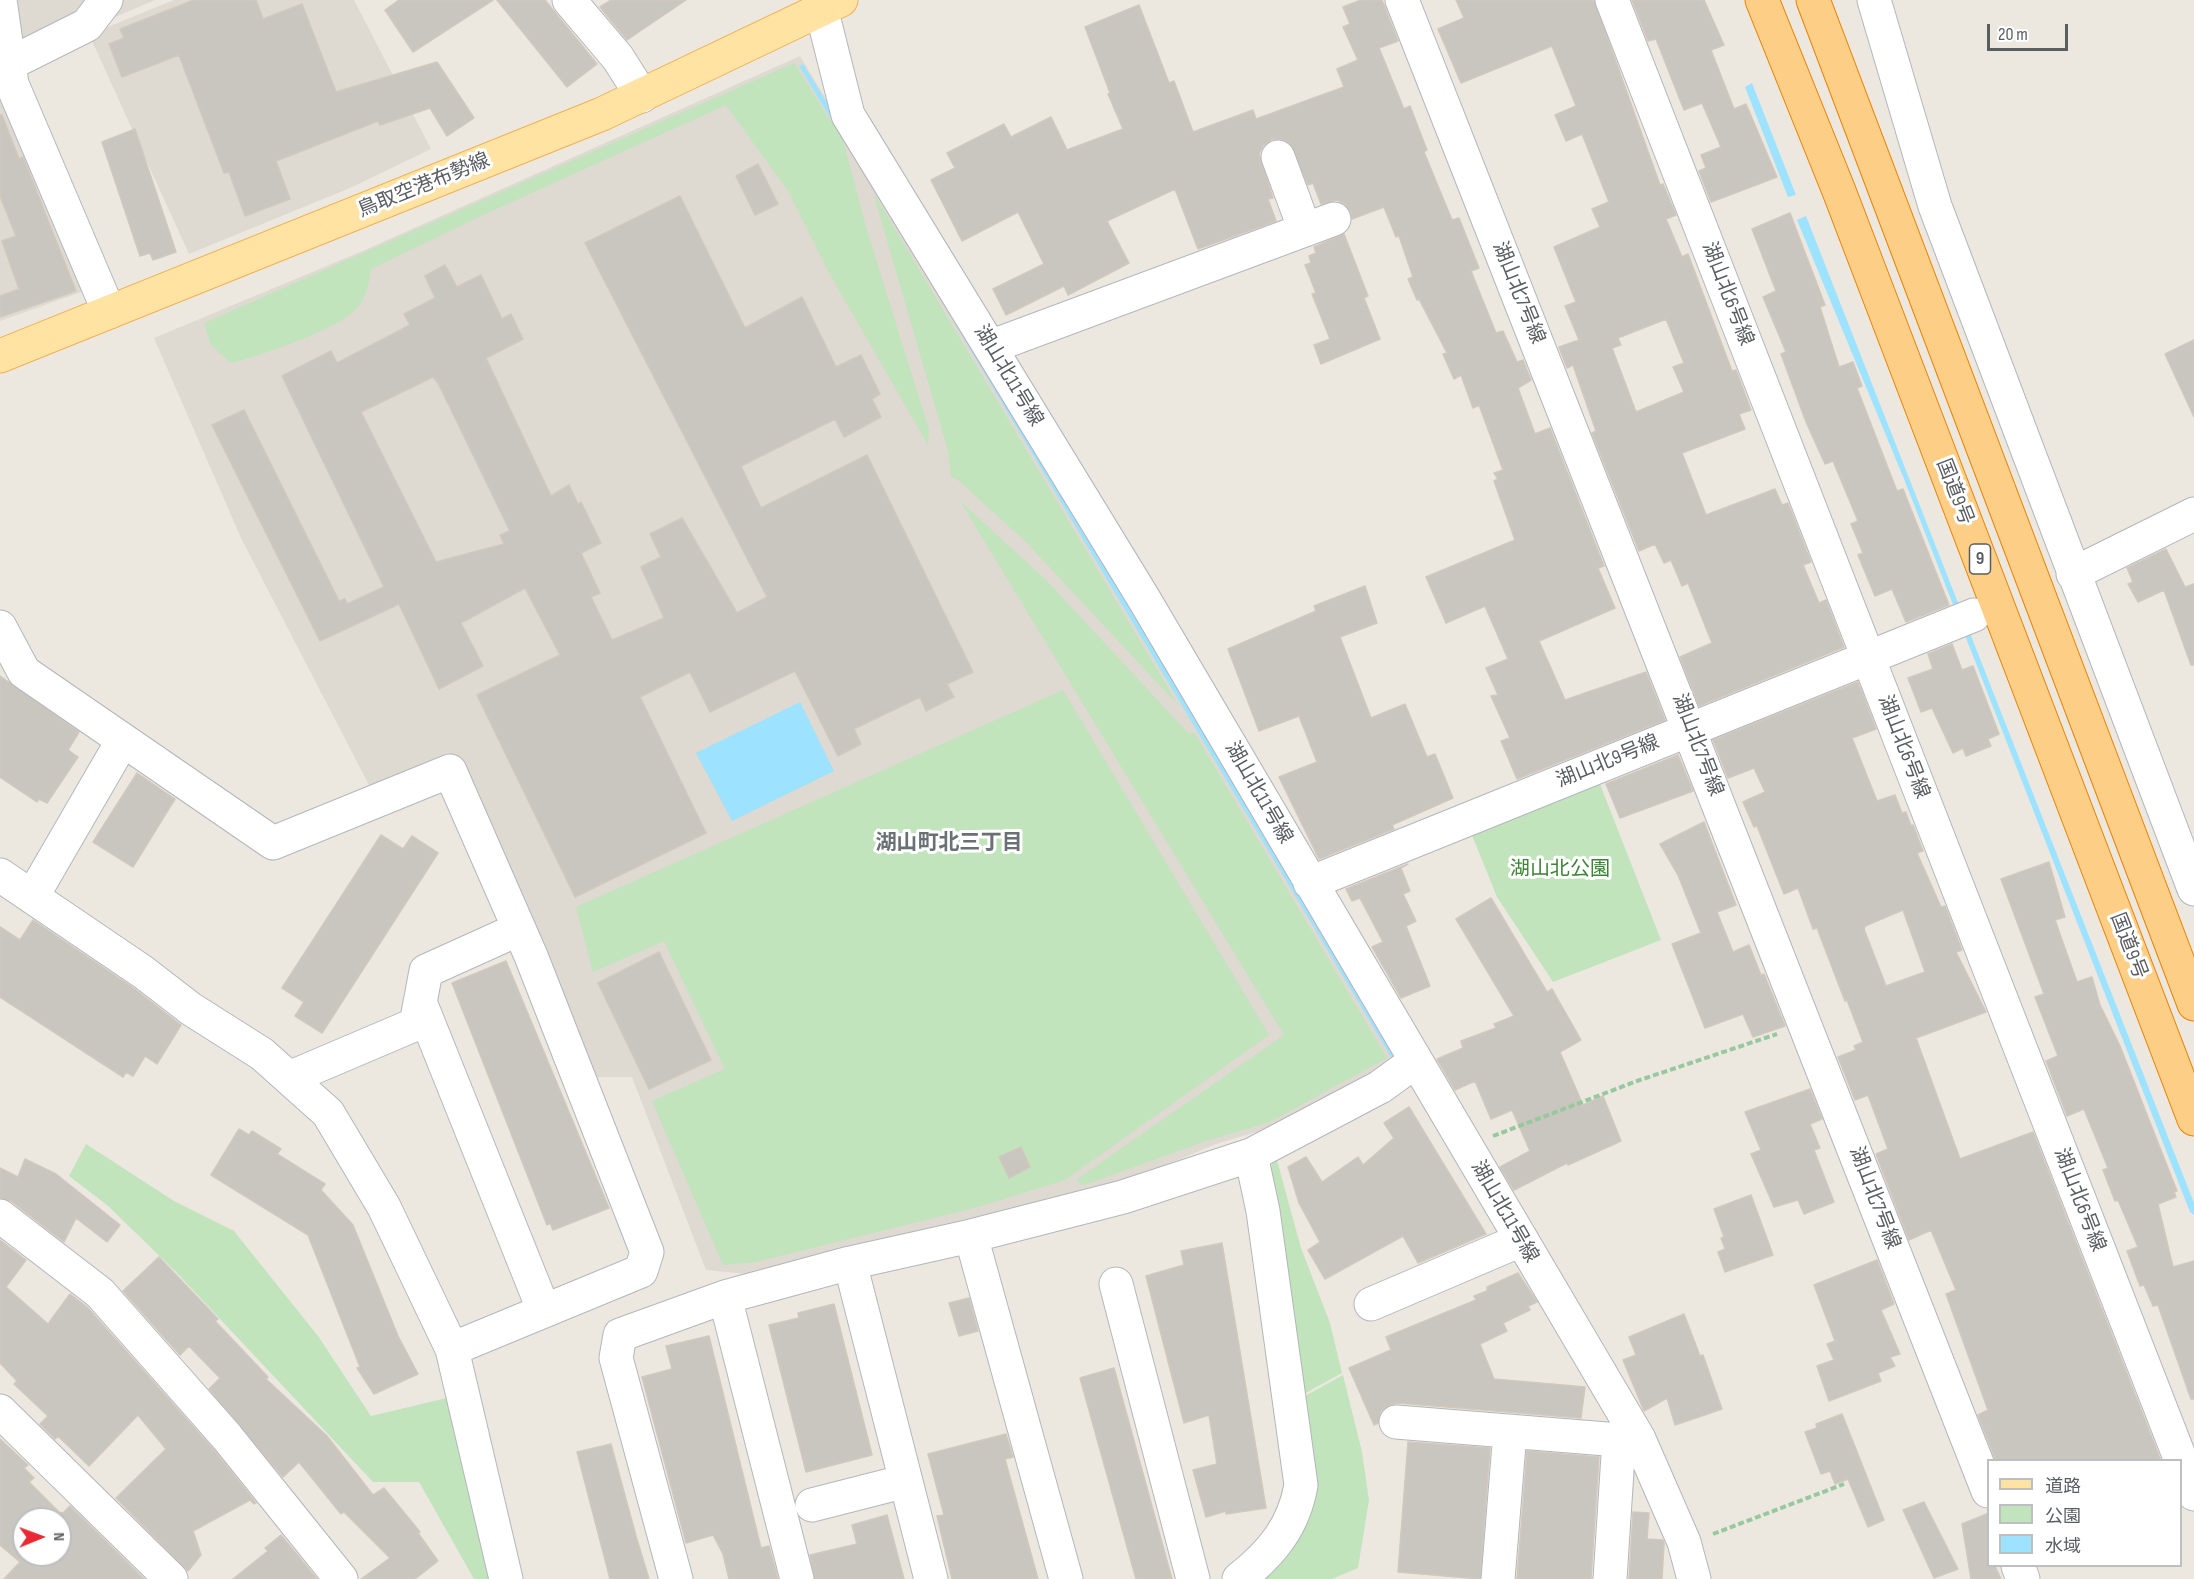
<!DOCTYPE html>
<meta charset="utf-8">
<style>
body{margin:0}
#map{position:relative;width:2194px;height:1579px;overflow:hidden;background:#ece8e0;font-family:"Sofia Sans Condensed","Noto Sans JP",sans-serif}
canvas{display:block}
.legend{position:absolute;left:1987px;top:1459px;width:195px;height:108px;box-sizing:border-box;background:#fff;border:2px solid #bdbfc0;margin:0;padding:8px 10px;list-style:none;font-size:18px;color:#595e61}
.legend li{display:flex;align-items:center;gap:12px;height:30px}
.legend b{width:30px;border:2px solid #bdbfc0}
.north{position:absolute;left:12px;top:1507px;width:60px;height:60px;box-sizing:border-box;background:#fff;border:2px solid #bdbfc0;border-radius:50%;rotate:89deg;font-size:16px;font-weight:700;line-height:24px;text-align:center;color:#595e61}
.north::after{content:'';display:block;margin:auto;width:21px;height:27px;background:#e92934;clip-path:polygon(50% 0,100% 100%,50% 72%,0 100%)}
.scale{position:absolute;left:1987px;top:24px;width:81px;height:27px;box-sizing:border-box;border:3px solid #595e61;border-top:0;padding-left:8px;font-size:18px;line-height:21px;white-space:nowrap;color:#595e61;-webkit-text-stroke:4px #fff;paint-order:stroke}
</style>
<div id="map">
<canvas width="2194" height="1579"></canvas>
<ul class="legend">
<li><b style="height:8px;background:#ffe3a2"></b>道路</li>
<li><b style="height:16px;background:#c1e4bc"></b>公園</li>
<li><b style="height:16px;background:#9de2ff"></b>水域</li>
</ul>
<div class="north">N</div>
<div class="scale">20 m</div>
</div>
<script>
const c = document.querySelector('canvas').getContext('2d');
c.lineJoin = 'round';
function fillPath(path, color) { c.fillStyle = color; c.fill(path, 'evenodd'); }
function strokePath(path, color, width, dash) { c.strokeStyle = color; c.lineWidth = width; c.lineCap = dash ? 'butt' : 'round'; c.setLineDash(dash || []); c.stroke(path); }
function drawText(font, color, halo, rows, align = 'center') {
  c.font = font + ' "Sofia Sans Condensed","Noto Sans JP",sans-serif'; c.lineWidth = 6; c.setLineDash([]); c.textBaseline = 'middle'; c.strokeStyle = halo; c.fillStyle = color; for (const [text, x, y, turn = 0] of rows) {
    c.save(); c.translate(x, y); c.rotate((+turn || 0) * Math.PI / 180); c.textAlign = isNaN(turn) ? turn : align; if (halo) c.strokeText(text, 0, 0); c.fillText(text, 0, 0); c.restore();
  }
}
fillPath(new Path2D(`
 M 0,0 L 155,0 L 106,21 L 22,70 Z
 M 174,0 L 354,0 L 431,149 L 350,188 L 189,254 L 92,41 L 108,27 Z
 M 800,56 L 1109,569 L 1400,1060 L 1283,1124 L 1216,1144 L 1108,1189 L 747,1274 L 706,1270 L 632,1077 L 596,1077 L 464,761 L 447,753 L 370,787 L 241,538 L 154,338 L 365,250 Z
 M 0,89 L 84,291 L 0,321 Z`), '#ded9d1');
fillPath(new Path2D(`
 M 794,63 L 843,140 L 866,227 L 929,430 L 928,445 L 828,271 L 788,191 L 726,105 L 481,216 L 371,269 C 369,283 367,295 358,307 C 341,329 259,356 231,363 L 211,345 L 204,323 Z
 M 873,192 L 1178,705 L 1026,542 L 957,479 L 951,477 L 948,451 Z
 M 960,501 L 1046,580 L 1189,734 L 1194,732 L 1387,1058 L 1270,1122 L 1206,1141 L 1084,1185 L 1076,1180 L 1284,1035 Z
 M 1063,690 L 1269,1035 L 1065,1180 L 978,1207 L 756,1262 L 723,1265 L 652,1101 L 725,1069 L 664,941 L 593,972 L 576,907 Z
 M 1596,774 L 1661,940 L 1553,982 L 1497,897 L 1469,828 Z
 M 86,1144 L 174,1201 L 234,1231 L 318,1336 L 371,1416 L 451,1397 L 496,1579 L 474,1579 L 419,1482 L 373,1482 L 175,1271 L 107,1205 L 69,1176 Z
 M 1275,1153 L 1301,1248 L 1330,1323 L 1342,1373 L 1304,1394 L 1270,1170 Z
 M 1343,1375 L 1362,1452 L 1369,1500 L 1358,1568 L 1332,1579 L 1259,1579 L 1285,1559 L 1298,1537 L 1315,1483 L 1315,1462 L 1305,1396 Z`), '#c1e4bc');
fillPath(new Path2D(`
 M 803,64 L 837,119 L 833,122 L 799,66 Z
 M 1752,83 L 1796,195 L 1788,197 L 1745,87 Z
 M 876,191 L 1108,570 L 1398,1059 L 1391,1057 Z
 M 1806,216 L 2194,1203 L 2194,1215 L 2190,1212 L 1904,479 L 1797,220 Z
 M 800,702 L 834,771 L 732,821 L 696,753 Z`), '#9de2ff');
const building = new Path2D(`
 M 194,0 L 256,0 L 263,19 L 302,4 L 336,92 L 437,62 L 474,118 L 447,136 L 430,108 L 380,125 L 378,121 L 276,161 L 290,199 L 245,216 L 229,172 L 224,173 L 179,55 L 122,77 L 109,44 L 124,38 L 120,29 Z
 M 399,0 L 493,0 L 413,52 L 385,10 Z
 M 497,0 L 545,0 L 597,64 L 567,87 Z
 M 611,0 L 686,0 L 627,40 L 600,7 Z
 M 1361,0 L 1382,0 L 1398,41 L 1379,48 L 1404,109 L 1410,106 L 1427,150 L 1424,152 L 1452,220 L 1459,218 L 1479,268 L 1471,271 L 1496,333 L 1503,331 L 1517,362 L 1523,360 L 1531,380 L 1518,388 L 1535,434 L 1550,428 L 1604,566 L 1598,568 L 1615,608 L 1539,641 L 1565,700 L 1646,672 L 1665,720 L 1517,779 L 1501,741 L 1510,738 L 1491,696 L 1498,695 L 1486,668 L 1508,659 L 1485,606 L 1446,623 L 1426,577 L 1515,540 L 1494,481 L 1498,479 L 1494,473 L 1503,470 L 1479,405 L 1473,408 L 1461,375 L 1454,379 L 1443,354 L 1447,353 L 1419,299 L 1417,300 L 1408,279 L 1413,277 L 1399,236 L 1396,237 L 1384,207 L 1352,219 L 1351,212 L 1345,204 L 1337,200 L 1321,204 L 1313,183 L 1308,185 L 1290,143 L 1282,139 L 1272,139 L 1263,146 L 1259,154 L 1273,198 L 1268,199 L 1276,221 L 1198,249 L 1175,189 L 1107,221 L 1129,263 L 1068,295 L 1064,286 L 1006,315 L 993,289 L 1044,264 L 1018,212 L 962,241 L 931,180 L 955,168 L 947,153 L 1004,124 L 1011,137 L 1051,117 L 1067,150 L 1123,129 L 1108,94 L 1110,93 L 1085,27 L 1139,5 L 1169,83 L 1174,81 L 1193,132 L 1253,110 L 1256,119 L 1344,87 L 1337,69 L 1358,60 L 1343,27 L 1350,24 L 1343,7 Z
 M 1456,0 L 1594,0 L 1660,185 L 1663,184 L 1676,215 L 1666,219 L 1682,257 L 1688,254 L 1732,371 L 1736,370 L 1751,410 L 1739,414 L 1745,429 L 1682,453 L 1706,515 L 1775,489 L 1782,505 L 1788,503 L 1811,562 L 1803,565 L 1819,603 L 1826,600 L 1844,647 L 1699,706 L 1680,657 L 1712,643 L 1688,583 L 1682,586 L 1671,560 L 1664,563 L 1655,544 L 1639,551 L 1592,433 L 1596,431 L 1573,365 L 1567,368 L 1559,347 L 1579,340 L 1565,306 L 1576,302 L 1554,247 L 1600,227 L 1592,209 L 1609,202 L 1582,134 L 1566,141 L 1555,115 L 1576,106 L 1552,46 L 1461,83 L 1438,29 L 1464,18 ZM 1666,319 L 1684,363 L 1673,367 L 1684,392 L 1636,412 L 1612,348 L 1621,345 L 1618,338 Z
 M 1632,0 L 1704,0 L 1724,45 L 1711,50 L 1734,109 L 1746,104 L 1777,177 L 1711,202 L 1699,171 L 1706,168 L 1701,155 L 1721,147 L 1702,103 L 1684,110 L 1656,39 L 1648,41 Z
 M 0,115 L 2,115 L 19,159 L 23,157 L 76,291 L 0,317 L 0,296 L 19,289 L 2,241 L 16,236 L 0,196 Z
 M 135,129 L 176,252 L 153,260 L 150,253 L 140,256 L 102,142 Z
 M 758,164 L 778,204 L 755,215 L 736,176 Z
 M 680,196 L 745,328 L 802,297 L 836,367 L 861,355 L 880,394 L 872,399 L 881,417 L 844,437 L 835,419 L 741,466 L 761,508 L 867,455 L 973,672 L 947,684 L 954,697 L 926,711 L 920,697 L 854,729 L 861,744 L 838,756 L 795,671 L 710,712 L 690,672 L 640,697 L 706,833 L 575,897 L 477,695 L 560,655 L 525,588 L 461,623 L 483,666 L 439,689 L 399,604 L 320,641 L 212,425 L 244,410 L 339,601 L 345,599 L 347,604 L 384,587 L 282,376 L 331,351 L 337,363 L 410,325 L 404,314 L 435,298 L 425,276 L 445,265 L 457,287 L 481,275 L 502,319 L 511,314 L 523,339 L 486,358 L 551,496 L 569,485 L 578,504 L 581,502 L 601,543 L 581,553 L 600,593 L 591,597 L 612,640 L 664,618 L 641,567 L 661,557 L 650,534 L 682,518 L 737,613 L 767,597 L 585,243 ZM 433,377 L 438,383 L 510,531 L 500,535 L 504,544 L 436,562 L 361,412 Z
 M 1790,213 L 1825,305 L 1820,307 L 1839,367 L 1853,362 L 1862,386 L 1857,388 L 1897,491 L 1903,489 L 1949,605 L 1906,622 L 1892,589 L 1875,596 L 1858,555 L 1863,553 L 1851,524 L 1858,521 L 1833,461 L 1825,464 L 1806,422 L 1781,354 L 1786,352 L 1763,297 L 1776,291 L 1752,229 Z
 M 1344,234 L 1368,296 L 1364,298 L 1380,339 L 1321,364 L 1314,345 L 1330,339 L 1312,294 L 1316,293 L 1305,265 L 1311,263 L 1309,256 L 1316,253 L 1314,247 Z
 M 2194,340 L 2194,417 L 2165,354 Z
 M 2166,549 L 2185,587 L 2194,584 L 2194,665 L 2191,665 L 2164,590 L 2138,602 L 2128,584 L 2133,582 L 2127,568 Z
 M 1365,586 L 1377,623 L 1340,637 L 1371,718 L 1405,704 L 1427,757 L 1435,754 L 1453,798 L 1392,825 L 1394,829 L 1319,859 L 1279,777 L 1317,762 L 1299,716 L 1259,731 L 1228,649 L 1316,611 L 1314,606 Z
 M 1952,644 L 1962,670 L 1973,666 L 1999,734 L 1988,739 L 1991,746 L 1966,756 L 1963,748 L 1953,753 L 1932,708 L 1921,712 L 1908,678 L 1933,669 L 1928,654 Z
 M 0,676 L 79,732 L 68,750 L 78,757 L 47,803 L 39,799 L 37,802 L 0,777 Z
 M 1858,682 L 1876,729 L 1852,738 L 1877,801 L 1895,795 L 1902,813 L 1906,812 L 1911,826 L 1913,825 L 1923,851 L 1917,853 L 1941,907 L 1945,906 L 1962,950 L 1956,952 L 1986,1012 L 1916,1038 L 1960,1159 L 2033,1132 L 2161,1461 L 1996,1461 L 1978,1415 L 1988,1410 L 1946,1294 L 1956,1290 L 1931,1230 L 1909,1240 L 1876,1154 L 1888,1149 L 1868,1095 L 1855,1100 L 1838,1057 L 1856,1050 L 1854,1046 L 1863,1042 L 1847,1000 L 1845,1001 L 1817,928 L 1813,929 L 1798,888 L 1784,894 L 1757,826 L 1754,827 L 1743,802 L 1765,792 L 1754,768 L 1728,778 L 1713,740 ZM 1903,910 L 1925,972 L 1886,986 L 1864,929 L 1865,926 Z
 M 1678,755 L 1693,791 L 1620,818 L 1606,784 Z
 M 137,773 L 175,799 L 133,867 L 93,842 Z
 M 1704,822 L 1736,905 L 1717,912 L 1733,952 L 1749,945 L 1761,975 L 1764,974 L 1785,1026 L 1753,1037 L 1743,1014 L 1705,1028 L 1672,944 L 1701,933 L 1678,875 L 1660,844 Z
 M 381,835 L 403,849 L 412,836 L 438,853 L 322,1033 L 295,1016 L 304,1002 L 282,988 Z
 M 2049,862 L 2065,917 L 2055,920 L 2077,982 L 2092,977 L 2100,1005 L 2120,1046 L 2177,1191 L 2174,1192 L 2176,1197 L 2158,1204 L 2173,1267 L 2194,1261 L 2194,1399 L 2191,1399 L 2158,1305 L 2153,1306 L 2144,1285 L 2140,1286 L 2127,1251 L 2138,1247 L 2118,1200 L 2115,1201 L 2103,1170 L 2108,1168 L 2084,1109 L 2067,1116 L 2046,1061 L 2058,1056 L 2035,997 L 2044,994 L 2001,879 Z
 M 1408,864 L 1401,868 L 1410,891 L 1403,894 L 1416,921 L 1406,926 L 1430,986 L 1401,998 L 1372,947 L 1383,942 L 1360,898 L 1352,901 L 1346,889 Z
 M 1491,898 L 1547,992 L 1552,989 L 1581,1040 L 1560,1052 L 1583,1105 L 1603,1096 L 1621,1141 L 1568,1165 L 1567,1163 L 1514,1190 L 1500,1167 L 1530,1151 L 1512,1110 L 1491,1119 L 1475,1081 L 1455,1090 L 1437,1059 L 1463,1048 L 1461,1041 L 1496,1028 L 1494,1024 L 1514,1016 L 1456,919 Z
 M 33,920 L 132,987 L 181,1025 L 157,1064 L 145,1056 L 133,1076 L 126,1072 L 123,1077 L 0,997 L 0,927 L 20,940 Z
 M 659,952 L 711,1060 L 649,1089 L 598,983 Z
 M 506,961 L 609,1208 L 553,1230 L 550,1223 L 547,1225 L 452,983 Z
 M 1810,1089 L 1822,1119 L 1810,1124 L 1820,1148 L 1814,1150 L 1834,1202 L 1804,1214 L 1798,1200 L 1774,1207 L 1751,1154 L 1761,1150 L 1745,1112 Z
 M 1409,1107 L 1486,1234 L 1418,1263 L 1403,1236 L 1325,1279 L 1308,1250 L 1320,1242 L 1299,1203 L 1288,1167 L 1306,1157 L 1322,1182 L 1358,1157 L 1363,1165 L 1394,1138 L 1384,1123 Z
 M 239,1129 L 249,1135 L 252,1131 L 281,1149 L 277,1154 L 325,1184 L 321,1190 L 353,1225 L 398,1336 L 418,1374 L 374,1394 L 357,1368 L 360,1367 L 308,1235 L 211,1175 Z
 M 1021,1147 L 1030,1167 L 1009,1178 L 999,1157 Z
 M 25,1159 L 56,1174 L 120,1225 L 107,1242 L 76,1218 L 64,1242 L 11,1201 L 0,1198 L 0,1168 L 18,1177 Z
 M 1751,1195 L 1773,1255 L 1725,1272 L 1718,1252 L 1725,1249 L 1721,1238 L 1724,1237 L 1714,1209 Z
 M 0,1240 L 26,1260 L 6,1287 L 48,1324 L 70,1294 L 87,1307 L 213,1449 L 256,1503 L 254,1504 L 250,1500 L 193,1531 L 201,1555 L 188,1571 L 116,1498 L 166,1449 L 138,1415 L 89,1466 L 58,1436 L 55,1439 L 40,1424 L 48,1416 L 14,1384 L 17,1381 L 0,1363 Z
 M 1222,1243 L 1266,1508 L 1226,1514 L 1226,1511 L 1206,1517 L 1193,1470 L 1217,1464 L 1209,1415 L 1184,1423 L 1146,1276 L 1184,1265 L 1181,1251 Z
 M 159,1257 L 218,1319 L 215,1321 L 268,1377 L 266,1379 L 327,1436 L 373,1495 L 384,1488 L 420,1532 L 418,1533 L 438,1561 L 415,1579 L 361,1579 L 390,1558 L 344,1512 L 341,1514 L 299,1462 L 283,1477 L 209,1389 L 220,1378 L 189,1346 L 180,1355 L 123,1291 Z
 M 1877,1260 L 1894,1304 L 1881,1310 L 1900,1354 L 1890,1357 L 1895,1366 L 1878,1373 L 1881,1381 L 1829,1401 L 1817,1366 L 1834,1360 L 1827,1344 L 1835,1341 L 1814,1285 Z
 M 1518,1273 L 1537,1302 L 1528,1306 L 1530,1310 L 1503,1323 L 1507,1331 L 1480,1344 L 1494,1379 L 1585,1387 L 1581,1418 L 1398,1403 L 1389,1405 L 1381,1411 L 1378,1423 L 1374,1425 L 1349,1368 L 1391,1350 L 1386,1337 L 1476,1300 L 1474,1296 L 1487,1291 L 1487,1287 Z
 M 969,1298 L 978,1331 L 959,1336 L 949,1303 Z
 M 834,1304 L 872,1455 L 806,1472 L 769,1325 L 799,1318 L 798,1313 Z
 M 1684,1314 L 1700,1356 L 1703,1355 L 1722,1409 L 1675,1425 L 1667,1398 L 1644,1411 L 1623,1360 L 1636,1355 L 1629,1337 Z
 M 709,1336 L 761,1548 L 769,1546 L 778,1579 L 729,1579 L 723,1554 L 713,1535 L 686,1543 L 642,1377 L 672,1369 L 666,1346 Z
 M 1114,1368 L 1172,1579 L 1136,1579 L 1080,1378 Z
 M 1842,1414 L 1884,1520 L 1868,1527 L 1848,1479 L 1835,1484 L 1830,1471 L 1821,1474 L 1805,1432 L 1817,1428 L 1816,1424 Z
 M 1006,1434 L 1013,1457 L 1005,1459 L 1038,1579 L 952,1579 L 937,1516 L 944,1515 L 928,1454 Z
 M 0,1439 L 28,1465 L 24,1468 L 34,1478 L 29,1482 L 59,1512 L 63,1513 L 70,1506 L 144,1579 L 4,1579 L 20,1562 L 0,1545 ZM 24,1519 L 60,1519 L 60,1555 L 24,1555 Z
 M 1408,1442 L 1490,1448 L 1480,1579 L 1398,1572 Z
 M 611,1444 L 636,1536 L 649,1579 L 610,1579 L 577,1452 Z
 M 1527,1451 L 1599,1457 L 1591,1579 L 1517,1579 Z
 M 1924,1502 L 1958,1569 L 1934,1578 L 1903,1510 Z
 M 1633,1512 L 1649,1513 L 1647,1539 L 1663,1540 L 1664,1544 L 1662,1579 L 1629,1579 Z
 M 1989,1513 L 1989,1566 L 1995,1566 L 2001,1579 L 1971,1579 L 1962,1524 Z
 M 887,1515 L 904,1579 L 815,1579 L 810,1555 L 857,1544 L 852,1525 Z
 M 281,1535 L 317,1579 L 233,1579 L 268,1551 L 265,1548 Z`);
fillPath(building, '#c9c5bf');
strokePath(building, '#d1c8be', 1.5);
const minor = new Path2D(`
 M 0,0 L 12,84 L 109,312
 M 569,0 L 618,58 L 642,96
 M 819,0 L 848,115 L 1144,599 L 1639,1439 L 1684,1542 L 1694,1579
 M 1402,0 L 1988,1491
 M 1612,0 L 2194,1494
 M 1874,0 L 1935,206 L 2194,889
 M 9,64 L 87,25 L 106,0
 M 1278,157 L 1305,230
 M 990,347 L 1334,219
 M 2073,574 L 2194,514
 M 0,627 L 24,672 L 273,843 L 450,771 L 531,956 L 647,1252 L 641,1271 L 452,1349
 M 0,875 L 143,972 L 191,1009 L 262,1054 L 328,1113 L 384,1207 L 452,1349 L 506,1579
 M 1310,883 L 1974,615
 M 32,897 L 123,740
 M 420,1002 L 544,1311
 M 289,1078 L 416,1024 L 426,971 L 519,929
 M 0,1216 L 100,1293 L 227,1437 L 341,1579
 M 971,1236 L 1066,1579
 M 850,1263 L 931,1579
 M 1116,1284 L 1193,1579
 M 725,1297 L 797,1579
 M 1371,1304 L 1521,1240
 M 0,1411 L 171,1579
 M 1396,1422 L 1619,1440 L 1639,1439
 M 812,1505 L 906,1481
 M 2018,1566 L 2023,1579
 M 676,1579 L 616,1358 L 620,1335 L 725,1297 L 850,1263 L 971,1236 L 1123,1197 L 1251,1155
 M 1239,1579 C 1272,1553 1294,1526 1301,1485 L 1263,1211 L 1251,1155 L 1380,1087 L 1416,1061
 M 1498,1579 L 1510,1432
 M 1610,1579 L 1619,1440`);
const major = new Path2D(`
 M 0,356 L 602,114 L 841,0`);
const highway = new Path2D(`
 M 1762,0 L 1839,191 L 2194,1119
 M 1813,0 L 2194,1004`);
strokePath(minor, '#b3b7bb', 35);
strokePath(major, '#f1b054', 35);
strokePath(highway, '#ec8200', 35);
strokePath(new Path2D(`
 M 1493,1136 L 1637,1081 L 1777,1034
 M 1713,1534 L 1844,1484`), '#97c89e', 4, [6, 3]);
strokePath(minor, '#fff', 33);
strokePath(major, '#ffe3a2', 33);
strokePath(highway, '#fdcf86', 33);
for (const [x, y, w] of [
 [1980,559,21]
]) { const box = new Path2D(); box.roundRect(x - w / 2, y - 15, w, 30, 4.5); c.fillStyle = '#fff'; c.fill(box); strokePath(box, '#595e61', 1.5); }
drawText('bold 18px', '#595e61', null, [
 ["9",1980,559]
]);
drawText('20px', '#595e61', '#fff', [
 ["鳥取空港布勢線",424,186,-22],
 ["湖山北7号線",1518,293,68],
 ["湖山北6号線",1727,294,69],
 ["湖山北11号線",1008,376,59],
 ["国道9号",1954,492,69],
 ["湖山北7号線",1697,745,69],
 ["湖山北6号線",1903,747,69],
 ["湖山北9号線",1608,762,-22],
 ["湖山北11号線",1258,793,60],
 ["国道9号",2128,946,69],
 ["湖山北7号線",1874,1198,69],
 ["湖山北6号線",2079,1200,69],
 ["湖山北11号線",1504,1212,60]
]);
drawText('20px', '#3b8534', '#fff', [
 ["湖山北公園",1560,870]
]);
drawText('bold 21px', '#6a7073', '#fff', [
 ["湖山町北三丁目",949,844]
]);
</script>
